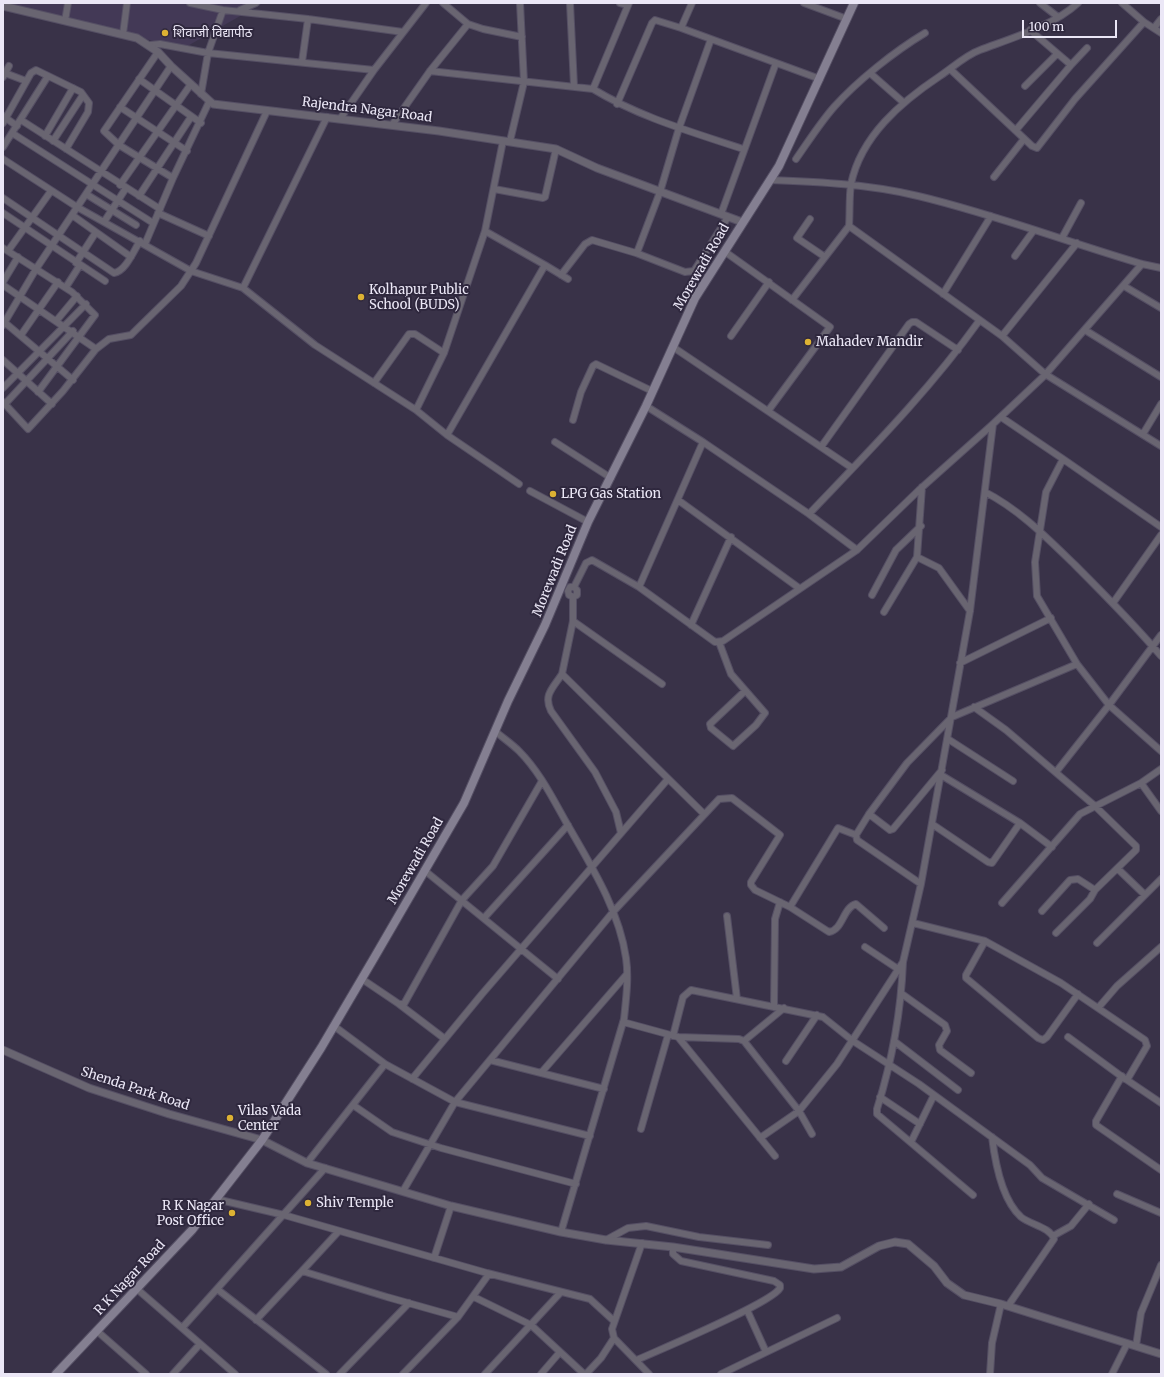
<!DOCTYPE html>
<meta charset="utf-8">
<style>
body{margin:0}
#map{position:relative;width:1164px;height:1377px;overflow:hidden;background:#393248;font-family:Merriweather,serif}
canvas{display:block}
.frame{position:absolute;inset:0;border:4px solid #ebe7f6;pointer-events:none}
.scale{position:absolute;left:1022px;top:20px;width:95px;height:18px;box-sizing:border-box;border:2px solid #ebe7f6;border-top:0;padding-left:5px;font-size:12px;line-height:14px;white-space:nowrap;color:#ebe7f6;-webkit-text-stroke:3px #2f283e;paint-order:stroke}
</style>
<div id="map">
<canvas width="1164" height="1377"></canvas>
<div class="frame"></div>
<div class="scale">100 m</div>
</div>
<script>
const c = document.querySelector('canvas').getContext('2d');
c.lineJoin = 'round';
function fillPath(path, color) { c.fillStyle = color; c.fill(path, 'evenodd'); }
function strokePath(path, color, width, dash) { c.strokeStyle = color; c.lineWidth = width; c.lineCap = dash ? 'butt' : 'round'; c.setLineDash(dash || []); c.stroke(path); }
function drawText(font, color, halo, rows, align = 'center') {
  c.font = font + ' Merriweather,"Noto Sans Devanagari",serif'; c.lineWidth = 4; c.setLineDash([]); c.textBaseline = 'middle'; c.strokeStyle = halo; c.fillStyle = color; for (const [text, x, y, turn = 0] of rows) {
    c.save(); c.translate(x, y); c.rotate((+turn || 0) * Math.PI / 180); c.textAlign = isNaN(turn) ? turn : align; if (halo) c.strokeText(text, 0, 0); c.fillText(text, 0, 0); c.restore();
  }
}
fillPath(new Path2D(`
 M 3,3 L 263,3 L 184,48 L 10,8 Z`), '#433956');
const minor = new Path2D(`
 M 190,3 L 223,10 L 308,19 L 403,32
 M 443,3 L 468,24 L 483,29 L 522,37
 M 570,3 L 574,86
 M 620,3 L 628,5
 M 804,3 L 847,19
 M 1040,3 L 1058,17
 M 1078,3 C 1053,26 1012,38 980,50 C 966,55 952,68 940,76 C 901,102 861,136 851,184 C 849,197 850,213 849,226 L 1002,336 L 1045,374 L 1161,446
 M 1122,3 L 1144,22 L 1161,33
 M 240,10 L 256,3
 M 65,21 L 68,3
 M 1154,28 L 1161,19
 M 1030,30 L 1071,65 L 1087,48
 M 123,34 L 127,3
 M 711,39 L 820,79
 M 150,45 L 160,44 L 208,53 L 374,70 L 426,3
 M 158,52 L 104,131 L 119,145 L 173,178
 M 302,62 L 308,19
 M 950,69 L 1032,146 L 1037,148 L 1075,99 L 1144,22
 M 430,71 L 593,89 L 629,3
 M 5,73 L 26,81
 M 870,73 L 903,102
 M 3,77 L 9,66
 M 139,79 L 201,123
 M 1025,86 L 1057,54
 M 593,89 C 639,117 692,132 743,149
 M 201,94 L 208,53 L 223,10
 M 617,104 L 652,23 L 655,20 L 681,28
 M 120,107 L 187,151
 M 3,116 L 17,126
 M 340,119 L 374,70
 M 21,120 L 160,209
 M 3,123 L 31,73 L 36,70 L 81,92 L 89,103 L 88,112 L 66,149
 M 392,125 L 430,71 L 468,24
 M 1016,130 L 1071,65
 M 12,133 L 153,223
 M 45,136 L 73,88
 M 53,141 L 83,95
 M 510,141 L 524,82 L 520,3
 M 3,147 L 48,76
 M 3,159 L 77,207 L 191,271 L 243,288 L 315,345 L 416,410 L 447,435 L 519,484
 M 796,159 C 808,142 820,123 834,107 C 857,81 895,51 925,33
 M 994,177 L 1024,139
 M 770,180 C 820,182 869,184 918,196 C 994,214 1067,242 1142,264 L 1161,268
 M 120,185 L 191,84
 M 494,189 L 543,198 L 545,197 L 556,149
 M 86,194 L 136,225
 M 139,196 L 191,117
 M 3,198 L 114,273 C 126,271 134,250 140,241
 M 3,213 L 105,281
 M 158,213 L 209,236
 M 721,214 L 776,63
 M 72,215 L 131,257
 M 810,219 L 797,238 L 825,257
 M 104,222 L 126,188
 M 1062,238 L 1081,203
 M 145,244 L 173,178 L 209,102
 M 3,248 L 72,292 L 95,315 L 38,392
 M 8,251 L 51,191
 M 724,251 L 830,327 L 768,411
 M 636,253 L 638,250 L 660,192 L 679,128 L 711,39 L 681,28 L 692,3
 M 1015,256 L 1034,230
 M 76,263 L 96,232
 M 545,265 L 568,279
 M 561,275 L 585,244 L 592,240 L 636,253 L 685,272 L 694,271 L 728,217
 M 3,282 L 18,257
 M 3,285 L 96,349
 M 1124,286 L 1161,308
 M 66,287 L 80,265
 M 243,288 L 327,117
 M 943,294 L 991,216
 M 792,300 L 849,226
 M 57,320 L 77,296
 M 3,321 L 73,380
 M 3,325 L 36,269 L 171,66
 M 1085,330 L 1161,377
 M 21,335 L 58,282
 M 731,336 L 769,282
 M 1002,336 L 1077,243
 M 673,347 L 852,468
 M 3,360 L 52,404
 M 374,383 L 409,334 L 415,334 L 444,353
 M 3,388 L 86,304
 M 3,402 L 28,429 L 63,391 L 96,349 L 109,339 L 131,335 L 136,330 L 181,286 L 196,263 L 267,111
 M 5,404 L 73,331
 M 646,406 L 703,442 L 809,514 L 857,550
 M 416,410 L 444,353 L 485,231
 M 1001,417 L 1063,459 L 1046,492 L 1035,562 L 1037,596 L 1077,664 L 1109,705 L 1161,635
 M 573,420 L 581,392 L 593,366 L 596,364 L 652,391
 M 1143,434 L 1161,404
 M 447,435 L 545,265 L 485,231 L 503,141
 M 555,442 L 611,478
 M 821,447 L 909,324 L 912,322 L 916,322 L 958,350
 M 1063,459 L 1161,527
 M 530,491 L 588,522
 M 985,492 C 1020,510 1047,538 1075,565 C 1105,595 1134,624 1161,656
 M 678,500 L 799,588
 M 809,514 C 869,451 928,392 979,321
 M 917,557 L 939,568 L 970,611
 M 639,587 L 703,442
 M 872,595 L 896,550 L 921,526
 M 573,597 L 577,595 L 577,590 L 574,587 L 586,563 L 592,560 L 639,587 L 715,642 L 723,641 L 857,550 L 919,490 L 993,424 L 1044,376 L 1142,264
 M 573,597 L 573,621 L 562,674 L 704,814
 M 573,597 L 569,595 L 568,591 L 570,587 L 574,587
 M 1113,603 L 1161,535
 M 884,612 L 917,557 L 922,487
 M 573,621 L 662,684
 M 691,625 L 731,537
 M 719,642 L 731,674 L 765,713 L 756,725 L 733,746 L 711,728 L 710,724 L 745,691
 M 960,663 L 1051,618
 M 562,674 C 553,688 543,695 551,711 L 595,772 L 616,812 L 621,833
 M 974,707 L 1006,730 L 1095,806 L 1136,846 L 1136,850 L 1095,890 L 1078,879 L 1070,880 L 1042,911
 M 495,731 C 503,738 512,744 519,751 C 539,771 552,797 566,822 C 590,864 619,909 626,958 C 629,978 626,999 624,1019 L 561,1232
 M 948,739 L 1013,781
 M 1161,769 L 1141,783 L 1161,811
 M 1056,772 L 1109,705 L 1161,751
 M 869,814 L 890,830 L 893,829 L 942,770
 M 1020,823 L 1052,847
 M 932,824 L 988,862 L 992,863 L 1020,823 L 941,775
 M 1118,869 L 1145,895
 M 424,870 L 558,979
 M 921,884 L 970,611 L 993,424
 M 1002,903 L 1080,814 L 1141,783
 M 790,907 L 838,828 L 856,835
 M 727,916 L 737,999
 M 484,918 L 568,825
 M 913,923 L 985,941 L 1061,983 L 1145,1040 L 1147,1046 L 1127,1080 L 1161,1103
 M 1056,933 L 1090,899 L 1095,890
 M 985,941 L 966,975 L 966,978 L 1038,1038 L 1043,1040 L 1047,1037 L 1078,994
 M 1097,943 L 1161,879
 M 865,947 L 898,969
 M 903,962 C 901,1013 892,1061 877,1109 L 877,1114 L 973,1195
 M 362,979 L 399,1004 L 404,1004 L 462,900 L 493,866 L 542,781
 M 902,994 L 945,1025 L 947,1031 L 939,1045 L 940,1050 L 971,1073
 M 399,1004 L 445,1039
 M 774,1007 L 775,919 L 780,902
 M 1098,1008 L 1117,986 L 1161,947
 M 623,1022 L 678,1037 L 739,1039 L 744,1041 L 799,1111 L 812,1134
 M 334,1026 L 385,1064 L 455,1102 L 590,1136
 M 673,1036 L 683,997 L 691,990 L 823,1017 L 853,1041 L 919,1084 L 1030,1165 L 1042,1178 L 1114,1220
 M 678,1037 L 775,1156
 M 1068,1037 L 1125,1079
 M 744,1041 L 784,1008
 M 894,1041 L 958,1090
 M 490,1060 L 604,1089
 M 786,1061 L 817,1015
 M 541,1073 L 627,974
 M 1122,1076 L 1096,1121 L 1096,1125 L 1161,1170
 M 412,1079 L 482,994 L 668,779
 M 880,1097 L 920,1124
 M 353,1105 L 392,1132 L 441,1148 L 576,1184
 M 641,1129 L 668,1035
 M 992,1137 C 995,1162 1002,1200 1021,1217 C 1031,1225 1050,1227 1054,1239 L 1008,1306
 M 760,1138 L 799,1111 L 837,1064 L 903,962 L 921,884 L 857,840 L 856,835 L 869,814 L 907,763 L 952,717 L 1077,664
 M 911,1142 L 934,1095
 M 307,1163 L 385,1064
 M 403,1191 L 455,1102 L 613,912 L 719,799 L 732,798 L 780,835 L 751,882 L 751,885 L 755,890 L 790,907 L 829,932 C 843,930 843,907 856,904 L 884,928
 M 1117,1194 L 1161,1213
 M 216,1199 L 284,1215 L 487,1273 L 590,1299 L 614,1321
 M 338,1232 L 302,1271 L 387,1297 L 458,1317
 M 1053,1236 L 1071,1226 L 1089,1204
 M 606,1240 L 628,1228 L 646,1226 L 699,1237 L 768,1245
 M 642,1243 L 612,1329 L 614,1338 L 649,1374
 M 434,1258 L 451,1206
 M 137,1289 L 235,1374
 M 217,1289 L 326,1374
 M 474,1297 L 531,1325 L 584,1374
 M 747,1310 L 766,1352
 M 256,1320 L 302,1271
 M 182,1328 L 325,1168
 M 97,1331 L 146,1374
 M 1136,1346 L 1141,1313 L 1161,1265
 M 637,1360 C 659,1350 772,1303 780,1288 L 780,1285 L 774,1281 L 681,1261 L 673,1254 L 673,1247
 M 173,1374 L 200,1344
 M 340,1374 L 409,1303
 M 403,1374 L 458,1317 L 489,1274
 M 485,1374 L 561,1292
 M 541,1374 L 560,1352
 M 586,1374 L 601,1358 L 614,1338
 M 721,1374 L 837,1318
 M 990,1374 L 992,1343 L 1001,1304
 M 1112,1374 L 1127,1344`);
const tertiary = new Path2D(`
 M 3,6 L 137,38 L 158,52 L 171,66 L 213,104 L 439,131 L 556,149 L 597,168 L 742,222
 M 3,1050 L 89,1088 L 169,1114 L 262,1140 L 307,1163 L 451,1206 L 561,1232 L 606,1240 L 673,1247 L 814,1269 L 841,1267 L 879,1246 L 895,1242 L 908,1244 L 934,1266 L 947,1283 L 964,1295 L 1001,1304 L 1161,1354`);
const secondary = new Path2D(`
 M 56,1374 L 192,1230 L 262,1140 L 321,1048 L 374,958 L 464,803 L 508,701 L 545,625 L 588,522 L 646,406 L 695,298 L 779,166 L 854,3`);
strokePath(minor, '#554f64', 8);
strokePath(tertiary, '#554f64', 9);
strokePath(secondary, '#554f64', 10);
strokePath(minor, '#696571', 6);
strokePath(tertiary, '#696571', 7);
strokePath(secondary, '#847f91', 8);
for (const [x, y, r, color] of [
 [165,33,4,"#ddb233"],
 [361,297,4,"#ddb233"],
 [808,342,4,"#ddb233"],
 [553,494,4,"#ddb233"],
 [230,1118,4,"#ddb233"],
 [308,1203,4,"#ddb233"],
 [232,1213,4,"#ddb233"]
]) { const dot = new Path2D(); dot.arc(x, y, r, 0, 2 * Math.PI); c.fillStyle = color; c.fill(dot); strokePath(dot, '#2f283e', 1.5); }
drawText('13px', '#ebe7f6', '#2f283e', [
 ["शिवाजी विद्यापीठ",173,33],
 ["Kolhapur Public",369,290],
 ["School (BUDS)",369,305],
 ["Mahadev Mandir",816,342],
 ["LPG Gas Station",561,494],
 ["Vilas Vada",238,1111],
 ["Center",238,1126],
 ["Shiv Temple",316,1203],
 ["R K Nagar",224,1206,"right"],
 ["Post Office",224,1221,"right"]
], 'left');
drawText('13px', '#ebe7f6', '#2f283e', [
 ["Rajendra Nagar Road",367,110,7],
 ["Morewadi Road",702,267,-60],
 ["Morewadi Road",555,571,-68],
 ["Morewadi Road",416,861,-60],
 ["Shenda Park Road",135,1089,18],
 ["R K Nagar Road",130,1278,-47]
]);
</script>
